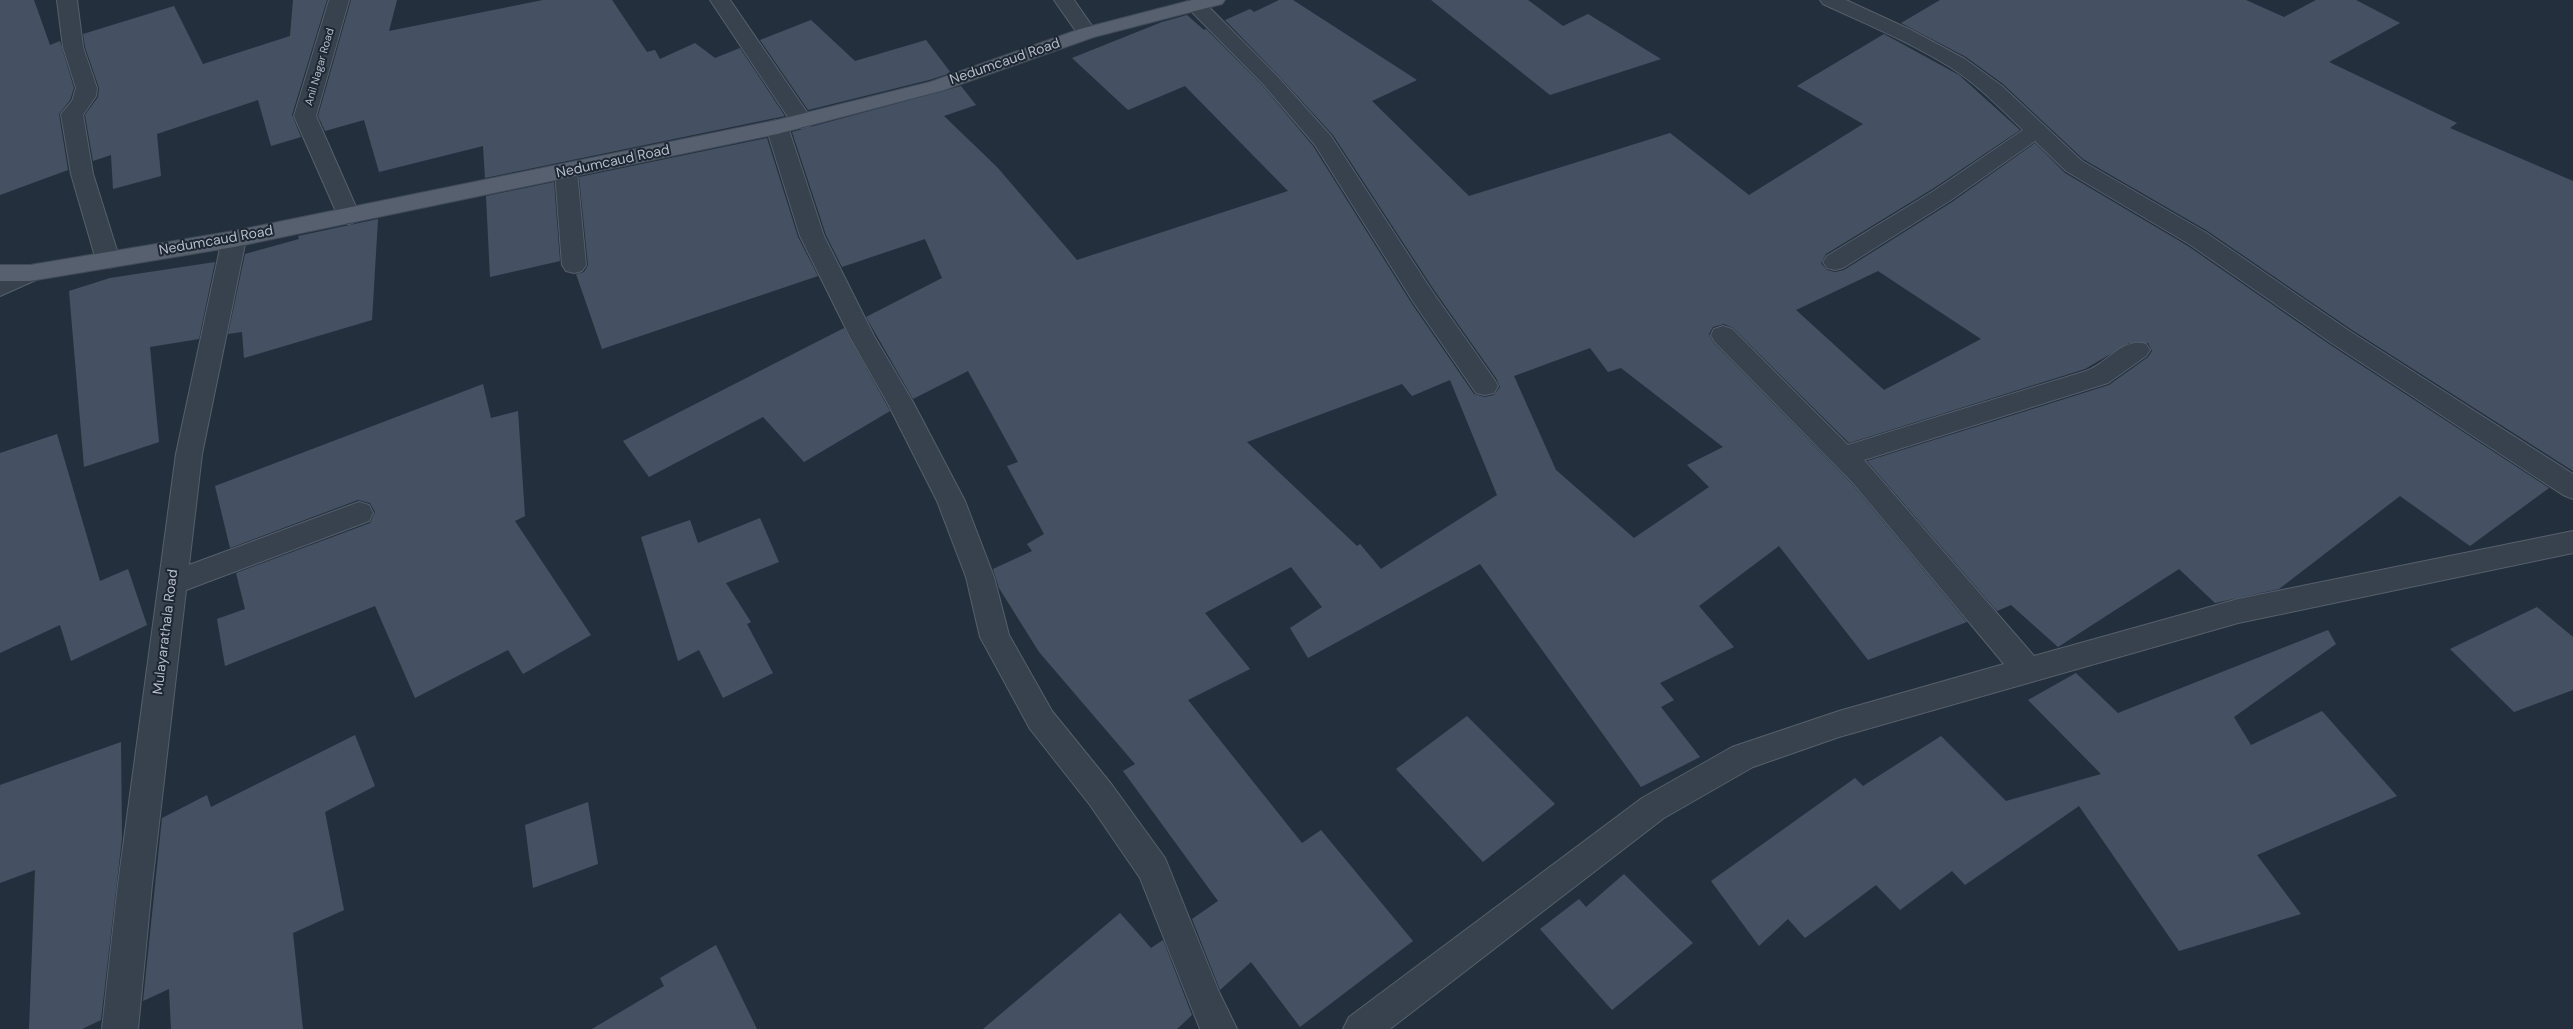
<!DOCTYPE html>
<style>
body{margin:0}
canvas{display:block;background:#242f3e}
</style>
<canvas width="2573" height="1029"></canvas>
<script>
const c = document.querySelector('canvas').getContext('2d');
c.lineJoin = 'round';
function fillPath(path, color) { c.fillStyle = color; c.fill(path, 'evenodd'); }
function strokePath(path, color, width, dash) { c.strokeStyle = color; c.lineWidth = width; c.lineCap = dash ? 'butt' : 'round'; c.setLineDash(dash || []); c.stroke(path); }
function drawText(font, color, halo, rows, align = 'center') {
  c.font = font + ' "DM Sans",sans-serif'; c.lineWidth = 4; c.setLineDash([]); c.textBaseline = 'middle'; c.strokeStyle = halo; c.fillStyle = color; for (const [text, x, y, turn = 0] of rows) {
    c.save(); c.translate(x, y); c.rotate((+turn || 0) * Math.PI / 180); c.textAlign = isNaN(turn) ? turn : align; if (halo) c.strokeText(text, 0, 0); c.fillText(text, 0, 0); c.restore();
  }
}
fillPath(new Path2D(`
 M 0,0 L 34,0 L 50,45 L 60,41 L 74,88 L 70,100 L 59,114 L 68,170 L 0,195 Z
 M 293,0 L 327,0 L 292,115 L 301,137 L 271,146 L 258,100 L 157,134 L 161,176 L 113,189 L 111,155 L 93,161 L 85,115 L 98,97 L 99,88 L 85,47 L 83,34 L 174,6 L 203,64 L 290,36 Z
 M 351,0 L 397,0 L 389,31 L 543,0 L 612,0 L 647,52 L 655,50 L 660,59 L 695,43 L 715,58 L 740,48 L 785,116 L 485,178 L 483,146 L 379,172 L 364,120 L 325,131 L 318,116 Z
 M 1279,0 L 1293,0 L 1417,80 L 1372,101 L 1469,196 L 1670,133 L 1749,195 L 1863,124 L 1797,86 L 1884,34 L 1959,75 L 2020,130 L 1934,188 L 1826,254 L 1821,263 L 1827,270 L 1835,272 L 1844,270 L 1952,202 L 2035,143 L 2065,173 L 2188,246 L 2332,346 L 2549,488 L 2470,546 L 2400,496 L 2279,589 L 2215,603 L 2179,569 L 2058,647 L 2011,605 L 1997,611 L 1867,461 L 2109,385 L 2148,357 L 2152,351 L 2148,343 L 2129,343 L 2085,369 L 1849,443 L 1733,328 L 1724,324 L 1713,327 L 1709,334 L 1713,342 L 1852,484 L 1967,622 L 1868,660 L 1779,546 L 1699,606 L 1734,647 L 1660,683 L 1674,700 L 1661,707 L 1700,757 L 1641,787 L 1480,564 L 1308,658 L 1290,628 L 1322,607 L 1291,567 L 1205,613 L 1250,669 L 1188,700 L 1302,843 L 1321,830 L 1413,941 L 1300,1027 L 1251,962 L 1220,990 L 1192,919 L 1218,901 L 1123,771 L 1135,764 L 1039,652 L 999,588 L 993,569 L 1032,551 L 1027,544 L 1044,534 L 1007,466 L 1018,462 L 968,371 L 913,399 L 866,317 L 942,278 L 925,239 L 842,267 L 826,235 L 792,132 L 961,86 L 976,105 L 944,116 L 997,167 L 1077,260 L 1288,191 L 1185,86 L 1128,110 L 1072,58 L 1162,22 L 1187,15 L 1204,30 L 1206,29 L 1262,85 L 1313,146 L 1412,304 L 1474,394 L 1485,397 L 1494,395 L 1500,387 L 1496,378 L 1434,290 L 1333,135 L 1278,75 L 1225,20 L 1250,9 L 1254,12 ZM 1878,271 L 1981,339 L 1884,390 L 1796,310 ZM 1590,348 L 1608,372 L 1621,368 L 1723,447 L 1687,465 L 1709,487 L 1634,538 L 1556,470 L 1514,376 ZM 1450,380 L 1497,495 L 1381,569 L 1360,544 L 1357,546 L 1247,442 L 1402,384 L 1412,396 Z
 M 1431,0 L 1528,0 L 1563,26 L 1588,14 L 1661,59 L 1550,95 Z
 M 1940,0 L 2246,0 L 2284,17 L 2316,0 L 2356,0 L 2400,23 L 2329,62 L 2457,123 L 2450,128 L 2573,181 L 2573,471 L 2352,330 L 2206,230 L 2083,159 L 2003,84 L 1966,57 L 1901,23 Z
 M 811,20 L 855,61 L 926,40 L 951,73 L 929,80 L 808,110 L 760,40 Z
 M 767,138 L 798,237 L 818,276 L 602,349 L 576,274 L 584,272 L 588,265 L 579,177 Z
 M 554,182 L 560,261 L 490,277 L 486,196 Z
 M 378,219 L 372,320 L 244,358 L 242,332 L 228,334 L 245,254 L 299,239 L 298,236 Z
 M 215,262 L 199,339 L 150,347 L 159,442 L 84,467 L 69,291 L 110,278 Z
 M 844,328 L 890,411 L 804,462 L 763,417 L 649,477 L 623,441 Z
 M 483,384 L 491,418 L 518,411 L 525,516 L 515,521 L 591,635 L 523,674 L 508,650 L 415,698 L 375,606 L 225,666 L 217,619 L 245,609 L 236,573 L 370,523 L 375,512 L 370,503 L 358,500 L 230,548 L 215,486 Z
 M 57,434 L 100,581 L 128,569 L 147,625 L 71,661 L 60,625 L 0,653 L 0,453 Z
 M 760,518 L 779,562 L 726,583 L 751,622 L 747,624 L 773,673 L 723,698 L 699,650 L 678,661 L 641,537 L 690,520 L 698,543 Z
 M 2537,607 L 2573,637 L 2573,690 L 2514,712 L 2450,649 Z
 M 2328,630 L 2336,644 L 2234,717 L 2251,745 L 2322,711 L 2397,796 L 2257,855 L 2301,914 L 2179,951 L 2079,806 L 1965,885 L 1952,871 L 1900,910 L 1876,885 L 1805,938 L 1788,919 L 1759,946 L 1711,881 L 1855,778 L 1863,786 L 1941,736 L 2006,801 L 2101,774 L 2028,700 L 2076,673 L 2118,713 Z
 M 1467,716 L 1555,804 L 1483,862 L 1396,769 Z
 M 355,735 L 375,786 L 325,812 L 344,910 L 293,933 L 303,1029 L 171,1029 L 169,989 L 143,1001 L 162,818 L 207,795 L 211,807 Z
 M 121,742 L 122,838 L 101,1020 L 82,1029 L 29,1029 L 35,870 L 0,883 L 0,785 Z
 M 588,802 L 598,864 L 533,888 L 525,825 Z
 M 1624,874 L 1693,943 L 1612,1010 L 1540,929 L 1579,899 L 1586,907 Z
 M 1120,913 L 1151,948 L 1163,940 L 1192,1015 L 1177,1029 L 983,1029 Z
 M 716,945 L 757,1029 L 592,1029 L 664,986 L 660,978 Z`), '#455162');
const minor = new Path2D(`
 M 57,0 L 77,0 L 83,47 L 97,88 L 96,96 L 83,115 L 93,174 L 120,260 L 116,266 L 108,268 L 100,266 L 96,260 L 71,174 L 61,114 L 72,101 L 76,88 L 63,47 Z
 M 329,0 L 349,0 L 316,116 L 360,216 L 357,221 L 349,224 L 341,221 L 338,216 L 294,116 Z
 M 710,0 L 730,0 L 813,121 L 810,126 L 802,128 L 794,126 Z
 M 1054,0 L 1074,0 L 1097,33 L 1094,37 L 1080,37 Z
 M 1188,0 L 1202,0 L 1277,76 L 1331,136 L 1432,291 L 1494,379 L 1498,386 L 1494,393 L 1485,395 L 1476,393 L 1414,303 L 1315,145 L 1263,84 L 1188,8 L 1185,4 Z
 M 1820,0 L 1846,0 L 1911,30 L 1965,59 L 2002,86 L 2082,161 L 2205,232 L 2351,332 L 2573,474 L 2573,499 L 2563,495 L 2333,344 L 2189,244 L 2066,171 L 2035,141 L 1951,200 L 1843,268 L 1835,270 L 1827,268 L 1823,262 L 1827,256 L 1935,190 L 2023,130 C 2000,108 1977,84 1950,67 C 1910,42 1866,24 1823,4 Z
 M 777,120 L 785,122 L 788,127 L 824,236 L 874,336 L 913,402 L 965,501 L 994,577 L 1009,635 L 1052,711 L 1112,785 L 1165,858 L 1219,992 L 1237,1029 L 1200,1029 L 1140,878 L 1090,805 L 1030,729 L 985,646 L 980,637 L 966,577 L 937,501 L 888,404 L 850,337 L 800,236 L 766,127 L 769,122 Z
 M 566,165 L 574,167 L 577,172 L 586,265 L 582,271 L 574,273 L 566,271 L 562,265 L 555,172 L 558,167 Z
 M 234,231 L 242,233 L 246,239 L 202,454 L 189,565 L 359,502 L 369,505 L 373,513 L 369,521 L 186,590 L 152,884 L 138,1029 L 102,1029 L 118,884 L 176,454 L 222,239 L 226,233 Z
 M 30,265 L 38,267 L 42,273 L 38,279 L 0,296 L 0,278 Z
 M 1723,326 L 1732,329 L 1848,445 C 1927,420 2007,395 2086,371 C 2107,364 2122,337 2146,344 L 2150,350 L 2146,356 L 2108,383 L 1864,460 L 2034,656 L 2238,599 L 2573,531 L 2573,553 L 2238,623 L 1839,737 L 1753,767 L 1664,818 L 1390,1029 L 1343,1029 L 1349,1017 L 1642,798 L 1732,747 L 1839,711 L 2004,664 L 1853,483 L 1714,341 L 1711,335 L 1714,329 Z`);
const major = new Path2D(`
 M 1192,0 L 1225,0 L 1222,4 L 1094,37 L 944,90 L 777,134 L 234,247 L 30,281 L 0,281 L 0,265 L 30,265 L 234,231 L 777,120 L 930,82 L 1080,29 Z`);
strokePath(minor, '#565f6c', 2);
strokePath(major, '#414a57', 2);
fillPath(minor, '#38414e');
fillPath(major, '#56606e');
drawText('11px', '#b4bcc9', '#1d2633', [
 ["Anil Nagar Road",320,67,-74]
]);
drawText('14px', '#b4bcc9', '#1d2633', [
 ["Nedumcaud Road",1005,62,-19],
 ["Nedumcaud Road",613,162,-12],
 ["Nedumcaud Road",216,241,-10],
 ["Mulayarathala Road",166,632,-83]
]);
</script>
